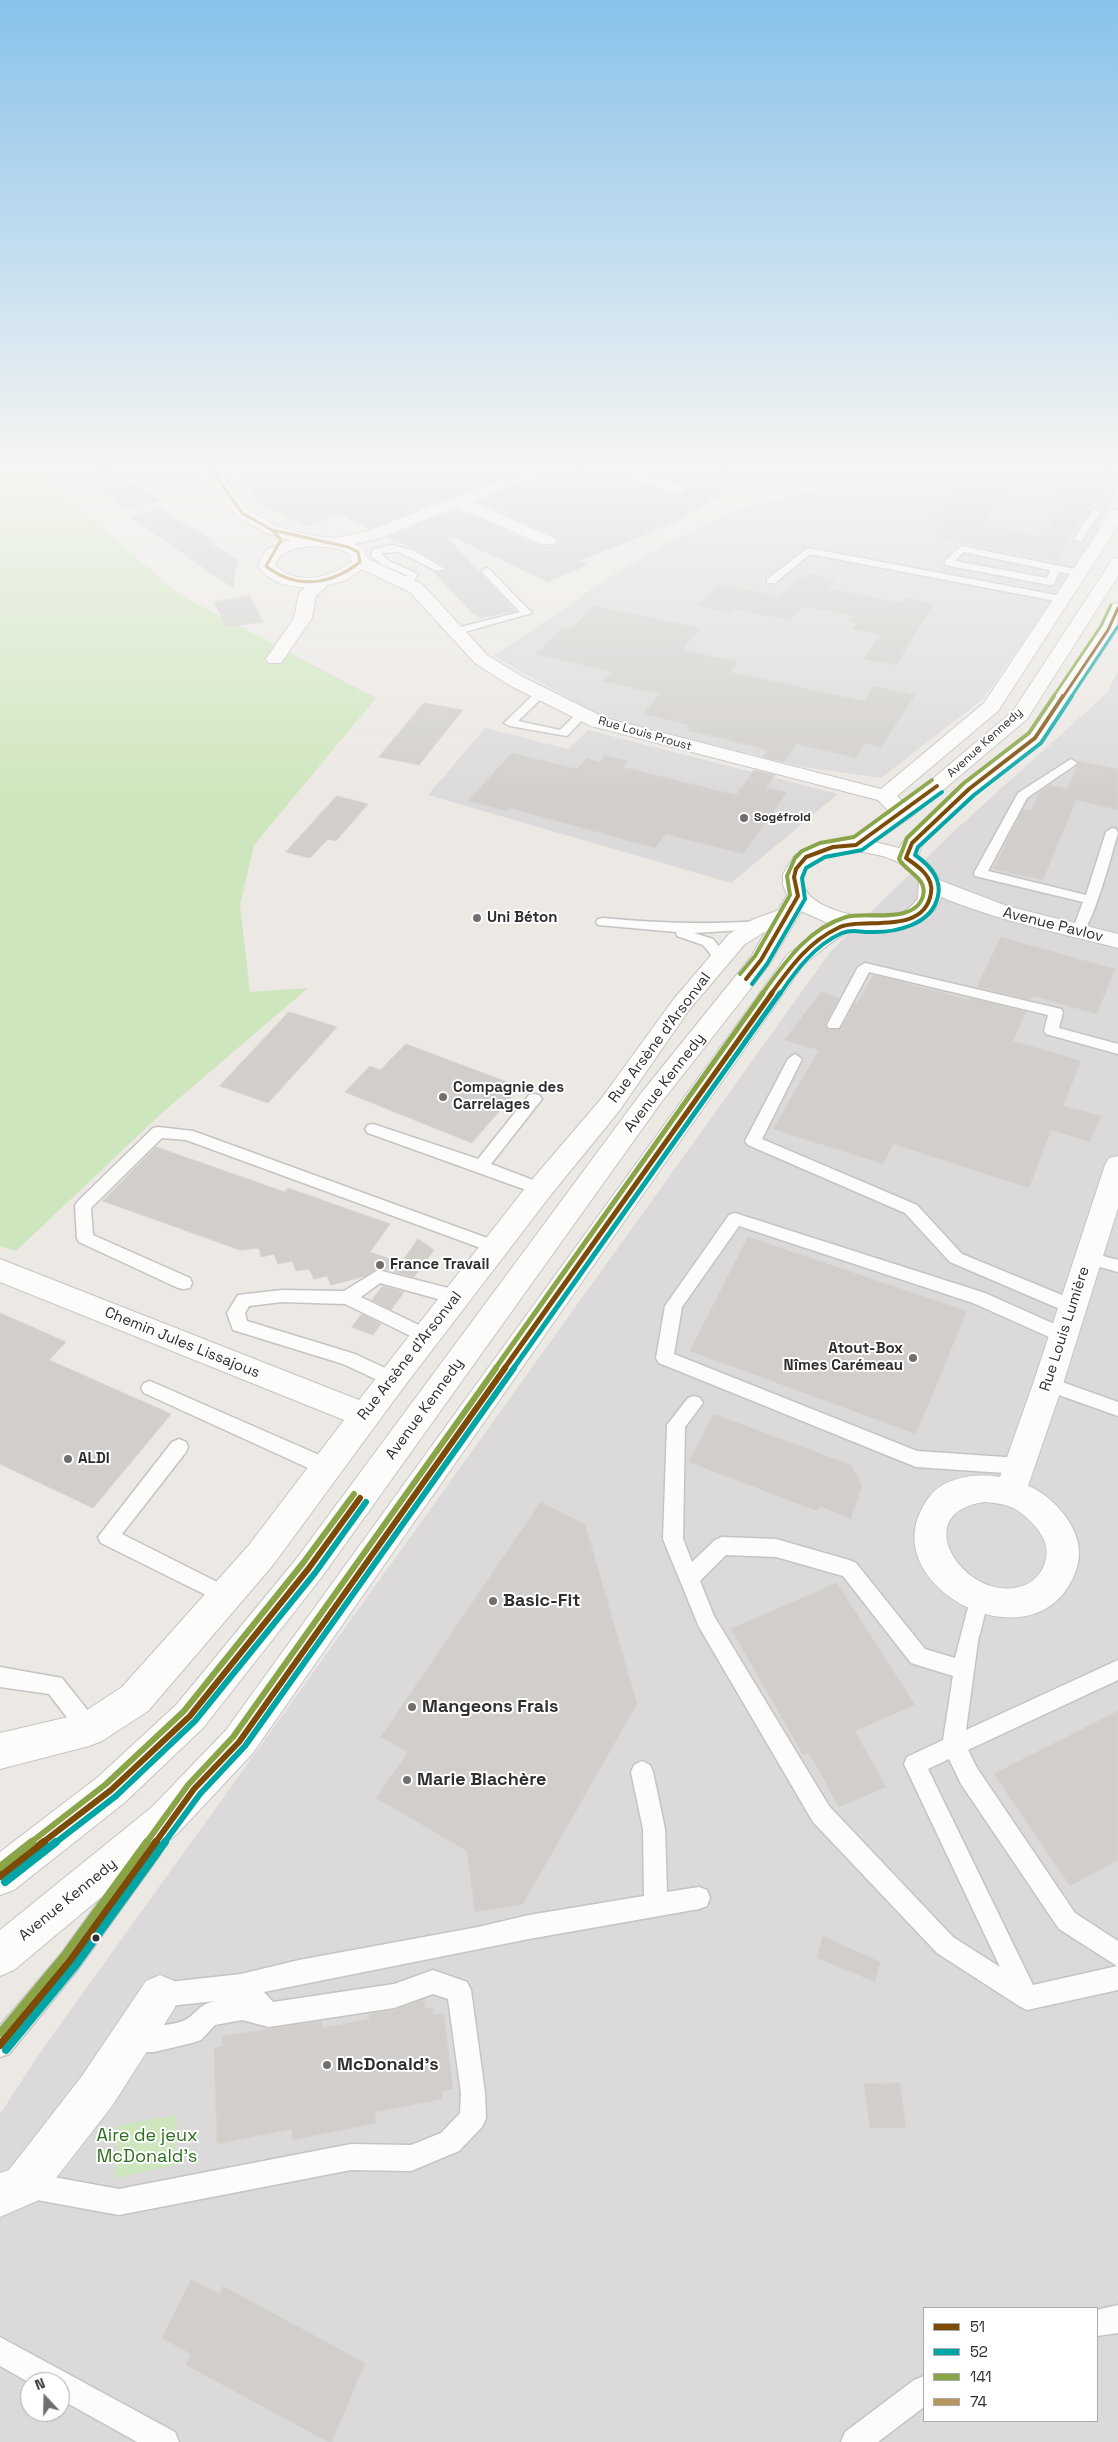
<!DOCTYPE html>
<meta charset="utf-8">
<style>
body{margin:0}
#map{position:relative;width:1118px;height:2442px;overflow:hidden;background:#ece8e4;font-family:"Space Grotesk",sans-serif}
canvas{display:block}
.legend{position:absolute;left:923px;top:2307px;width:175px;height:115px;box-sizing:border-box;background:#fff;border:1px solid #ababab;margin:0;padding:6px 9px;list-style:none;font-size:15px;color:#2e2e2e}
.legend li{display:flex;align-items:center;gap:10px;height:25px}
.legend b{width:25px;border:1px solid #ababab}
.north{position:absolute;left:20px;top:2372px;width:50px;height:50px;box-sizing:border-box;background:#fff;border:1px solid #ababab;border-radius:50%;rotate:339deg;font-size:14px;font-weight:700;line-height:20px;text-align:center;color:#2e2e2e}
.north::after{content:'';display:block;margin:auto;width:18px;height:22px;background:#706f6e;clip-path:polygon(50% 0,100% 100%,50% 72%,0 100%)}
</style>
<div id="map">
<canvas width="1118" height="2442"></canvas>
<ul class="legend">
<li><b style="height:6px;background:#7c4b08"></b>51</li>
<li><b style="height:6px;background:#01a5a6"></b>52</li>
<li><b style="height:6px;background:#89a548"></b>141</li>
<li><b style="height:6px;background:#b5975f"></b>74</li>
</ul>
<div class="north">N</div>
</div>
<script>
const c = document.querySelector('canvas').getContext('2d');
c.lineJoin = 'round';
function fillPath(path, color) { c.fillStyle = color; c.fill(path, 'evenodd'); }
function strokePath(path, color, width, dash) { c.strokeStyle = color; c.lineWidth = width; c.lineCap = dash ? 'butt' : 'round'; c.setLineDash(dash || []); c.stroke(path); }
function drawText(font, color, halo, rows, align = 'center') {
  c.font = font + ' "Space Grotesk",sans-serif'; c.lineWidth = 4; c.setLineDash([]); c.textBaseline = 'middle'; c.strokeStyle = halo; c.fillStyle = color; for (const [text, x, y, turn = 0] of rows) {
    c.save(); c.translate(x, y); c.rotate((+turn || 0) * Math.PI / 180); c.textAlign = isNaN(turn) ? turn : align; if (halo) c.strokeText(text, 0, 0); c.fillText(text, 0, 0); c.restore();
  }
}
fillPath(new Path2D(`
 M 922,462 L 1118,462 L 1118,485 L 1091,545 L 983,699 L 881,778 L 803,767 L 602,717 L 494,656 L 620,570 L 671,541 L 742,509 Z
 M 1118,670 L 1118,2442 L 0,2442 L 0,2114 L 42,2050 L 831,951 L 953,832 L 1108,692 ZM 924,2308 L 1097,2308 L 1097,2421 L 924,2421 ZM 30,2382 L 60,2382 L 60,2412 L 30,2412 Z
 M 485,728 L 568,749 L 588,730 L 838,794 L 731,883 L 428,795 Z`), '#dcd9db');
fillPath(new Path2D(`
 M 0,462 L 25,462 L 180,595 L 376,698 L 254,845 L 240,905 L 250,992 L 308,988 L 163,1112 L 16,1251 L 0,1246 Z
 M 177,2115 L 176,2165 L 115,2178 L 117,2126 Z`), '#cee6be');
const building = new Path2D(`
 M 232,462 L 525,462 L 533,465 L 369,529 L 339,514 L 306,526 L 257,501 Z
 M 614,462 L 702,462 L 746,476 L 738,480 L 741,481 L 737,483 L 740,485 L 700,506 L 704,507 L 682,517 L 686,518 L 579,561 L 587,565 L 548,582 L 441,531 L 516,611 L 480,618 L 472,613 L 432,570 L 437,573 L 445,571 L 446,567 L 413,548 L 387,537 L 457,509 L 541,546 L 554,546 L 558,542 L 555,536 L 476,502 L 550,472 L 558,476 L 589,464 L 591,467 L 670,494 L 681,494 L 686,489 L 682,484 Z
 M 1038,462 L 1071,462 L 1117,469 L 1101,497 L 1094,496 L 1057,560 L 934,538 L 941,527 L 930,525 L 962,484 L 1006,492 L 981,525 L 1043,537 L 1070,492 L 1024,484 Z
 M 107,468 L 123,478 L 159,500 L 127,509 L 78,477 Z
 M 161,509 L 216,543 L 212,544 L 237,560 L 233,588 L 130,517 Z
 M 809,573 L 836,581 L 826,588 L 901,603 L 905,598 L 934,604 L 896,665 L 864,659 L 880,635 L 852,629 L 856,623 L 850,622 L 854,616 L 804,606 L 789,620 L 733,609 L 729,613 L 698,606 L 718,584 L 778,596 Z
 M 250,596 L 263,622 L 226,627 L 214,602 Z
 M 594,606 L 700,628 L 682,650 L 738,662 L 730,672 L 864,701 L 874,686 L 915,695 L 881,747 L 865,743 L 856,758 L 797,744 L 784,762 L 763,757 L 768,750 L 686,730 L 690,725 L 643,714 L 660,694 L 603,681 L 612,672 L 536,654 L 564,627 L 571,629 Z
 M 424,703 L 463,710 L 419,765 L 379,757 Z
 M 512,753 L 577,769 L 587,758 L 600,762 L 605,755 L 628,761 L 623,767 L 736,795 L 754,770 L 775,775 L 766,788 L 787,792 L 743,854 L 666,834 L 655,848 L 510,808 L 507,811 L 468,801 Z
 M 1079,761 L 1118,769 L 1118,810 L 1076,800 L 1043,880 L 993,869 L 1023,809 L 1031,811 L 1040,792 L 1049,785 L 1067,789 Z
 M 337,796 L 368,804 L 336,841 L 328,839 L 310,858 L 286,852 Z
 M 1001,937 L 1115,969 L 1097,1014 L 1033,996 L 1031,1000 L 977,987 Z
 M 874,975 L 970,1000 L 971,998 L 1026,1012 L 1013,1041 L 1081,1061 L 1063,1106 L 1101,1116 L 1090,1142 L 1051,1130 L 1029,1188 L 893,1144 L 883,1164 L 773,1129 L 819,1050 L 784,1040 L 821,992 L 839,998 L 825,1024 L 829,1030 L 841,1029 L 855,1002 L 857,1003 Z
 M 289,1012 L 337,1027 L 268,1103 L 220,1086 Z
 M 406,1044 L 520,1087 L 472,1143 L 345,1092 L 370,1066 L 380,1070 Z
 M 156,1147 L 285,1192 L 288,1188 L 390,1224 L 370,1252 L 401,1263 L 418,1239 L 434,1250 L 414,1277 L 394,1272 L 397,1268 L 387,1270 L 378,1268 L 365,1276 L 331,1285 L 327,1276 L 314,1279 L 309,1269 L 296,1271 L 292,1261 L 278,1264 L 274,1254 L 261,1257 L 259,1248 L 240,1250 L 103,1201 Z
 M 748,1237 L 967,1311 L 916,1434 L 690,1351 Z
 M 383,1286 L 404,1292 L 391,1310 L 372,1300 Z
 M 0,1313 L 66,1342 L 49,1360 L 171,1414 L 93,1508 L 0,1464 Z
 M 362,1314 L 381,1324 L 373,1335 L 352,1327 Z
 M 714,1414 L 851,1465 L 862,1485 L 851,1519 L 820,1506 L 817,1511 L 689,1462 Z
 M 541,1502 L 585,1524 L 637,1704 L 523,1904 L 475,1912 L 467,1851 L 376,1798 L 408,1752 L 381,1737 Z
 M 837,1583 L 915,1705 L 855,1731 L 886,1787 L 839,1807 L 809,1753 L 803,1755 L 731,1629 Z
 M 1118,1711 L 1118,1860 L 1070,1886 L 994,1774 Z
 M 823,1936 L 880,1962 L 875,1982 L 817,1958 Z
 M 424,1999 L 425,2009 L 433,2007 L 433,2015 L 444,2013 L 453,2089 L 442,2091 L 443,2099 L 375,2112 L 376,2123 L 292,2140 L 292,2129 L 217,2144 L 214,2048 L 222,2046 L 222,2036 L 322,2021 L 322,2028 L 369,2019 L 369,2014 L 395,2010 Z
 M 900,2083 L 906,2128 L 870,2128 L 864,2084 Z
 M 191,2280 L 220,2294 L 223,2286 L 365,2363 L 332,2442 L 328,2442 L 186,2365 L 191,2354 L 162,2338 Z`);
fillPath(building, '#d1cecb');
strokePath(building, '#d7d4d0', 1);
const service = new Path2D(`
 M 1093,509 L 1101,511 L 1082,541 L 1076,541 L 1074,539 Z
 M 392,545 L 412,550 L 445,569 L 437,571 L 399,552 L 381,553 L 387,560 L 418,574 L 410,585 L 402,585 L 401,583 L 407,575 L 381,564 L 371,556 L 373,549 Z
 M 961,546 L 1080,570 L 1085,573 L 1080,576 L 1059,572 L 1054,584 L 1050,585 L 945,565 L 945,561 ZM 963,552 L 1050,570 L 1047,578 L 955,561 Z
 M 808,548 L 1061,596 L 1066,599 L 1061,602 L 810,554 L 775,583 L 767,583 L 767,579 Z
 M 486,568 L 489,569 L 532,613 L 461,633 L 453,633 L 453,629 L 520,612 L 483,573 L 481,571 Z
 M 541,690 L 545,691 L 545,695 L 518,721 L 560,730 L 578,712 L 586,712 L 586,716 L 567,736 L 510,726 L 504,723 L 537,691 Z
 M 1071,759 L 1077,763 L 1075,765 L 1027,798 L 988,871 L 1086,895 L 1106,832 L 1112,828 L 1116,829 L 1118,833 C 1113,849 1092,932 1079,935 L 1072,931 L 1083,902 L 975,876 L 974,873 L 1018,793 Z
 M 603,918 C 657,923 706,925 760,921 L 767,925 L 760,929 L 694,933 L 713,939 L 728,958 L 721,962 L 716,961 L 703,945 L 677,936 L 676,932 L 598,925 L 596,922 L 598,919 Z
 M 865,963 L 1061,1009 L 1063,1012 L 1059,1028 L 1118,1044 L 1118,1054 L 1046,1034 L 1044,1031 L 1048,1015 L 869,972 L 839,1028 L 829,1028 L 827,1025 L 858,967 Z
 M 795,1054 L 802,1059 L 762,1139 L 917,1205 L 962,1254 L 1079,1302 L 1082,1307 L 1079,1312 L 1073,1314 L 1067,1312 L 950,1262 L 905,1213 L 748,1145 L 745,1141 L 788,1059 Z
 M 534,1094 L 539,1095 L 542,1099 L 491,1164 L 546,1185 L 548,1189 L 546,1193 L 540,1195 L 368,1133 L 365,1129 L 368,1125 L 373,1124 L 478,1159 L 529,1095 Z
 M 158,1127 L 193,1131 L 501,1243 L 503,1247 L 501,1251 L 495,1253 L 489,1251 L 186,1140 L 162,1138 L 91,1208 L 93,1235 L 190,1278 L 192,1283 L 190,1288 L 184,1289 L 178,1288 L 79,1242 L 77,1238 L 75,1206 L 77,1202 L 153,1128 Z
 M 735,1213 L 985,1293 L 1070,1331 L 1073,1336 L 1070,1341 L 1064,1343 L 1058,1341 L 973,1303 L 739,1226 L 682,1307 L 674,1354 L 917,1451 L 1019,1458 L 1026,1460 L 1028,1466 L 1026,1472 L 1019,1474 L 916,1467 L 659,1363 L 656,1358 L 665,1306 L 729,1215 Z
 M 1088,1252 L 1118,1260 L 1118,1272 L 1082,1262 L 1080,1258 L 1082,1254 Z
 M 378,1270 L 456,1290 L 462,1292 L 464,1297 L 462,1302 L 456,1304 L 380,1283 L 361,1297 L 431,1331 L 434,1336 L 431,1341 L 425,1343 L 345,1304 L 282,1302 L 249,1306 L 245,1313 L 247,1321 L 355,1354 L 398,1374 L 401,1379 L 398,1384 L 392,1386 L 386,1384 L 343,1364 L 233,1330 L 227,1313 L 238,1295 L 282,1290 L 344,1291 Z
 M 1048,1377 L 1118,1402 L 1118,1416 L 1042,1389 L 1039,1384 L 1042,1379 Z
 M 150,1381 L 333,1461 L 335,1467 L 333,1473 L 326,1475 L 319,1473 L 144,1393 L 141,1388 L 144,1383 Z
 M 694,1396 L 700,1398 L 703,1403 L 685,1427 L 683,1539 L 692,1562 L 715,1540 L 722,1537 L 776,1539 L 849,1560 L 856,1563 L 925,1649 L 955,1658 L 972,1592 L 979,1589 L 986,1592 L 989,1598 L 978,1641 L 966,1730 L 1118,1660 L 1118,1680 L 968,1750 L 977,1768 L 1075,1913 L 1118,1941 L 1118,1990 L 1027,2010 L 1019,2006 L 937,1953 L 813,1822 L 699,1627 L 663,1539 L 667,1425 L 688,1398 ZM 726,1555 L 776,1557 L 843,1576 L 911,1663 L 953,1676 L 943,1740 L 907,1757 L 904,1764 L 1000,1967 L 953,1937 L 829,1806 L 714,1616 L 700,1581 ZM 949,1759 L 961,1784 L 1059,1929 L 1117,1966 L 1033,1985 L 928,1769 Z
 M 179,1439 L 186,1442 L 188,1447 L 186,1452 L 122,1534 L 233,1590 L 236,1596 L 233,1602 L 226,1605 L 101,1543 L 98,1537 L 172,1442 Z
 M 0,1667 L 62,1678 L 97,1722 L 100,1729 L 97,1736 L 89,1739 L 81,1736 L 49,1694 L 0,1687 Z
 M 642,1761 L 650,1765 L 653,1772 L 665,1829 L 667,1892 L 699,1887 L 707,1890 L 710,1898 L 707,1906 L 699,1909 L 529,1939 L 264,1992 L 273,2002 L 394,1984 L 433,1970 L 467,1982 L 471,1990 L 485,2093 L 486,2118 L 482,2127 L 459,2151 L 411,2171 L 351,2170 L 119,2215 L 26,2198 L 17,2194 L 13,2185 L 17,2176 L 26,2172 L 119,2189 L 351,2144 L 411,2145 L 441,2133 L 460,2113 L 461,2093 L 448,1999 L 433,1994 L 394,2008 L 269,2027 L 242,2020 L 215,2025 L 201,2040 L 192,2043 L 154,2052 L 133,2052 L 124,2049 L 121,2040 L 124,2031 C 142,2024 164,2028 183,2021 C 196,2016 197,2004 216,2001 L 160,2007 L 152,2003 L 148,1995 L 152,1987 L 160,1983 L 241,1974 L 299,1960 L 478,1927 L 529,1915 L 644,1896 L 643,1829 L 631,1772 L 634,1765 Z
 M 151,1837 L 159,1840 L 162,1848 L 159,1856 L 78,1969 L 9,2054 L 0,2057 L 0,2026 L 62,1953 L 143,1840 Z
 M 1118,2305 L 1118,2333 L 1097,2336 L 1097,2310 Z
 M 0,2337 L 175,2432 L 179,2442 L 137,2442 L 60,2399 L 60,2382 L 30,2383 L 0,2366 Z
 M 924,2376 L 924,2407 L 878,2442 L 841,2442 L 845,2432 L 914,2380 Z`);
const minor = new Path2D(`
 M 192,462 L 207,462 L 223,476 L 248,510 L 278,527 L 314,536 L 337,538 L 368,531 L 540,464 L 574,462 L 572,465 L 550,470 L 471,502 L 554,538 L 556,541 L 554,544 L 542,544 L 457,507 L 379,538 L 355,544 L 364,549 L 368,559 L 422,584 L 487,655 L 523,677 L 605,718 L 881,789 L 984,703 L 1112,511 L 1118,509 L 1118,526 L 998,711 L 897,796 L 914,813 L 911,817 C 896,821 888,810 878,800 L 591,726 L 509,685 L 475,663 L 410,592 L 362,569 L 346,580 L 328,585 L 316,596 L 312,618 L 281,663 L 269,663 L 266,659 L 294,618 L 299,594 L 305,587 C 287,587 269,582 258,566 L 266,550 L 290,540 L 266,533 L 236,516 L 213,482 ZM 313,546 L 337,548 L 350,554 L 352,561 C 332,579 294,586 275,565 C 280,549 298,548 313,546 Z
 M 590,462 L 610,462 L 681,486 L 684,489 L 681,492 L 671,492 L 592,465 Z
 M 787,907 L 795,909 L 798,914 L 795,919 L 768,930 L 745,944 L 689,1010 L 619,1111 L 550,1196 L 403,1388 L 273,1565 L 148,1711 L 102,1741 L 89,1746 L 0,1769 L 0,1733 L 81,1714 L 122,1687 L 249,1545 L 344,1420 L 0,1282 L 0,1259 L 359,1400 L 530,1182 L 601,1099 L 673,1000 L 729,934 L 752,920 Z
 M 1118,1156 L 1118,1208 L 1063,1384 L 1028,1486 C 1056,1497 1088,1535 1077,1567 C 1043,1678 861,1584 930,1496 C 945,1477 977,1473 1000,1477 L 1033,1384 L 1105,1165 L 1109,1158 ZM 985,1502 C 995,1503 1006,1504 1015,1509 C 1025,1515 1036,1525 1042,1536 C 1054,1556 1041,1582 1019,1587 C 964,1601 906,1512 985,1502 Z
 M 160,1975 L 174,1981 L 180,1995 L 174,2009 L 112,2106 L 39,2200 L 0,2217 L 0,2173 L 9,2170 L 82,2076 L 146,1981 Z`);
const tertiary = new Path2D(`
 M 931,877 L 1007,906 L 1118,934 L 1118,948 C 1052,931 985,918 923,889 L 920,884 L 923,879 Z`);
const secondary = new Path2D(`
 M 1118,558 L 1118,576 L 1027,719 L 911,817 L 875,842 L 899,848 L 905,839 L 962,785 L 1028,734 L 1099,630 L 1112,604 L 1118,603 L 1117,630 L 1042,742 L 976,793 L 922,845 L 918,856 C 929,863 943,877 942,892 C 940,921 897,932 874,932 C 867,932 858,928 851,931 C 834,938 819,953 804,964 L 252,1754 L 178,1833 L 14,1970 L 0,1976 L 0,1930 L 152,1807 L 226,1730 L 788,954 L 830,924 L 801,911 L 769,965 L 660,1104 L 321,1578 L 203,1728 L 124,1803 L 14,1890 L 0,1895 L 0,1852 L 98,1777 L 177,1704 L 297,1558 L 642,1092 L 751,957 L 787,895 L 783,885 L 783,874 L 795,855 L 811,846 L 850,839 L 897,809 L 1013,711 L 1110,563 L 1112,559 ZM 855,851 C 879,854 906,859 919,882 L 918,899 C 912,906 906,912 897,915 C 871,926 776,904 810,864 L 826,855 Z`);
strokePath(service, '#c5c4c5', 3);
strokePath(minor, '#c5c4c5', 2);
strokePath(tertiary, '#c5c4c5', 2);
strokePath(secondary, '#c5c4c5', 2);
fillPath(service, '#fcfcfb');
fillPath(minor, '#fcfcfb');
fillPath(tertiary, '#fcfcfb');
fillPath(secondary, '#fcfcfb');
strokePath(new Path2D(`
 M 1063,697 L 1108,630 L 1118,608`), '#7c4b08', 3);
strokePath(new Path2D(`
 M 746,979 L 761,960 L 798,896 L 794,877 L 796,869 L 806,857 L 833,847 L 856,845 L 937,786
 M 771,994 C 790,968 808,942 838,928 C 861,916 924,937 931,893 C 934,877 918,866 906,858 L 912,843 L 969,789 L 1035,738 L 1063,696`), '#7c4b08', 4);
strokePath(new Path2D(`
 M 504,1369 L 772,993`), '#7c4b08', 5);
strokePath(new Path2D(`
 M 42,1843 L 111,1790 L 190,1716 L 309,1568 L 360,1498
 M 155,1843 L 194,1789 L 239,1742 L 505,1368`), '#7c4b08', 6);
strokePath(new Path2D(`
 M 0,1876 L 44,1842
 M 0,2045 L 70,1961 L 156,1842`), '#7c4b08', 8);
strokePath(new Path2D(`
 M 1071,697 L 1118,626`), '#01a5a6', 3);
strokePath(new Path2D(`
 M 752,984 L 767,964 L 805,899 L 802,878 L 806,868 L 825,857 L 862,850 L 942,792
 M 780,994 C 796,970 815,945 842,933 C 852,929 859,932 869,932 C 895,933 932,925 938,896 C 942,878 928,864 915,855 L 918,847 L 974,795 L 1041,743 L 1072,696`), '#01a5a6', 4);
strokePath(new Path2D(`
 M 513,1369 L 780,993`), '#01a5a6', 5);
strokePath(new Path2D(`
 M 55,1843 L 116,1796 L 195,1721 L 315,1573 L 366,1502
 M 164,1843 L 200,1794 L 245,1746 L 514,1368`), '#01a5a6', 6);
strokePath(new Path2D(`
 M 5,1882 L 56,1842
 M 6,2050 L 76,1965 L 165,1842`), '#01a5a6', 8);
strokePath(new Path2D(`
 M 1053,697 L 1101,626 L 1111,605`), '#89a548', 3);
strokePath(new Path2D(`
 M 740,974 L 755,956 L 790,895 L 787,876 L 795,858 L 802,851 L 820,843 L 854,837 L 932,780
 M 762,994 C 784,964 807,929 846,917 C 865,911 915,925 923,896 C 928,878 906,872 899,859 L 907,838 L 964,783 L 1029,733 L 1054,696`), '#89a548', 4);
strokePath(new Path2D(`
 M 495,1369 L 763,993`), '#89a548', 5);
strokePath(new Path2D(`
 M 30,1843 L 106,1784 L 184,1711 L 303,1563 L 354,1494
 M 146,1843 L 188,1785 L 233,1737 L 496,1368`), '#89a548', 6);
strokePath(new Path2D(`
 M 0,1867 L 32,1842
 M 0,2033 L 64,1956 L 147,1842`), '#89a548', 8);
strokePath(new Path2D(`
 M 199,462 L 218,479 L 242,513 L 272,530
 M 272,530 L 348,547 L 358,552 L 360,562 C 331,585 296,590 266,566 L 281,540 Z`), '#b5975f', 3);
const sky = c.createLinearGradient(0, 0, 0, 803);
sky.addColorStop(0, '#88c2ea');
sky.addColorStop(0.58, '#f6f5f3');
sky.addColorStop(1, '#f6f5f300');
c.fillStyle = sky;
c.fillRect(0, 0, 1118, 803);
for (const [x, y, r, color] of [
 [744,818,5,"#706f6e"],
 [477,918,5,"#706f6e"],
 [443,1097,5,"#706f6e"],
 [380,1265,5,"#706f6e"],
 [913,1358,5,"#706f6e"],
 [68,1459,5,"#706f6e"],
 [493,1601,5,"#706f6e"],
 [412,1707,5,"#706f6e"],
 [407,1780,5,"#706f6e"],
 [96,1938,4.5,"#2e2e2e"],
 [327,2065,5,"#706f6e"]
]) { const dot = new Path2D(); dot.arc(x, y, r, 0, 2 * Math.PI); c.fillStyle = color; c.fill(dot); strokePath(dot, '#fff', 2); }
drawText('12px', '#2e2e2e', '#fff', [
 ["Rue Louis Proust",645,734,16],
 ["Avenue Kennedy",985,743,-42]
]);
drawText('bold 12px', '#2e2e2e', '#fff', [
 ["Sogéfroid",754,818]
], 'left');
drawText('bold 15px', '#2e2e2e', '#fff', [
 ["Uni Béton",487,918],
 ["Compagnie des",453,1088],
 ["Carrelages",453,1105],
 ["France Travail",390,1265],
 ["Atout-Box",903,1349,"right"],
 ["Nîmes Carémeau",903,1366,"right"],
 ["ALDI",78,1459]
], 'left');
drawText('15px', '#2e2e2e', '#fff', [
 ["Avenue Pavlov",1053,925,14],
 ["Rue Arsène d'Arsonval",660,1038,-53],
 ["Avenue Kennedy",665,1083,-52],
 ["Rue Louis Lumière",1065,1329,-72],
 ["Chemin Jules Lissajous",182,1343,22],
 ["Rue Arsène d'Arsonval",410,1356,-52],
 ["Avenue Kennedy",425,1409,-54],
 ["Avenue Kennedy",68,1900,-39]
]);
drawText('bold 18px', '#2e2e2e', '#fff', [
 ["Basic-Fit",503,1601],
 ["Mangeons Frais",422,1707],
 ["Marie Blachère",417,1780],
 ["McDonald's",337,2065]
], 'left');
drawText('18px', '#2c6e1b', '#fff', [
 ["Aire de jeux",147,2136],
 ["McDonald's",147,2157]
]);
</script>
